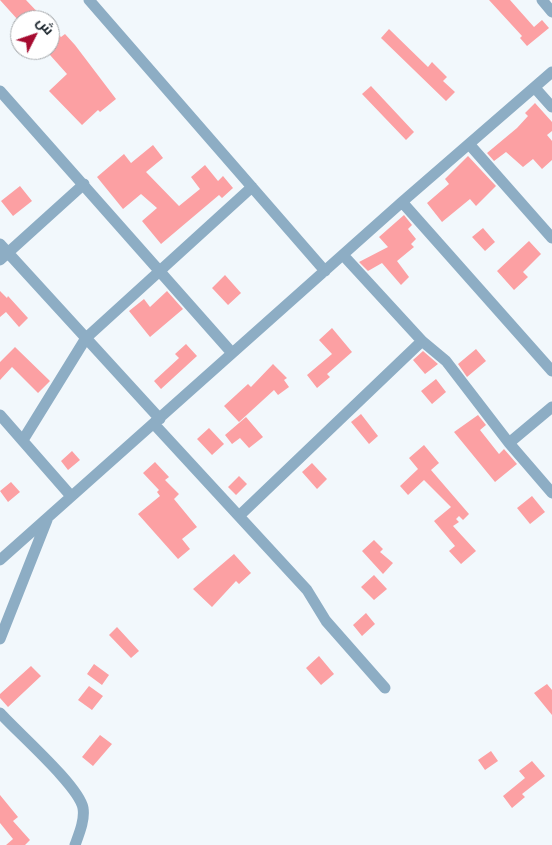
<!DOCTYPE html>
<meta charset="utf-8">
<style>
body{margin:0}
#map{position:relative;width:552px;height:845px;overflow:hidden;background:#f2f8fc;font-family:"IBM Plex Sans",Cairo,sans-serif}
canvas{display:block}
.north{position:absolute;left:10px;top:10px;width:50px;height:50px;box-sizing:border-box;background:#fff;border:1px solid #a3a7aa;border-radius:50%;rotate:49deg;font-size:14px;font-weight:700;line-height:20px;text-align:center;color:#18222a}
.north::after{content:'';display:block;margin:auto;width:18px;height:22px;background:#a60b30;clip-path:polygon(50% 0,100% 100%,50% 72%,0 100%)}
</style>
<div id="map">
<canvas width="552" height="845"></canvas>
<div class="north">ش</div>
</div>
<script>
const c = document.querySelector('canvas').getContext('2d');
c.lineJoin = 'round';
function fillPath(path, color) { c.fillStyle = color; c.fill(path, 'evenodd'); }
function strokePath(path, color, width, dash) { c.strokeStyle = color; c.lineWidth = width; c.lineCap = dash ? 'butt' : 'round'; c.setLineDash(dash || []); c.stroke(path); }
fillPath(new Path2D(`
 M 0,0 L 26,0 L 45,20 L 18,20 Z
 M 489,0 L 510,0 L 534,27 L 542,20 L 549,28 L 527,46 L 520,38 L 522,36 Z
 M 50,26 L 61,37 L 65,34 L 75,45 L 116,99 L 100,112 L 98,110 L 82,125 L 49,91 L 67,74 L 50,55 Z
 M 389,29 L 428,67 L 432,62 L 447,77 L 443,81 L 455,92 L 446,101 L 381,38 Z
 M 371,86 L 414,132 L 406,140 L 362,94 Z
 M 535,103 L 552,122 L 552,131 L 547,135 L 552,141 L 552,160 L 542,169 L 533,159 L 523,167 L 506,152 L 494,161 L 487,153 L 517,128 L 528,116 L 525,113 Z
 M 153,145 L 163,158 L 146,172 L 179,206 L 200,189 L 191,177 L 205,165 L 218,181 L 223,176 L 233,188 L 222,198 L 219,195 L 161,244 L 142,221 L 157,208 L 141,194 L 123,209 L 97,177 L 124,154 L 131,163 Z
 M 468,156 L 496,186 L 476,206 L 470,199 L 442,222 L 427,203 L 449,184 L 445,179 Z
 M 20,186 L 32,201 L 13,216 L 1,201 Z
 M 404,215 L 412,225 L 408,229 L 416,239 L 411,244 L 414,247 L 397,261 L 409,277 L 401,285 L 382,263 L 368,271 L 359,262 L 388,247 L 379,237 Z
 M 483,228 L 495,242 L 485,251 L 472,237 Z
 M 529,241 L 541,254 L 523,272 L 528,277 L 514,290 L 497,271 Z
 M 225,275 L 241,293 L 228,305 L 212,288 Z
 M 0,291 L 7,298 L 8,296 L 28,318 L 19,327 L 6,312 L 0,317 Z
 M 167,291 L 183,309 L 150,337 L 129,311 L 144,299 L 150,307 Z
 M 332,328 L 352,352 L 327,374 L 330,377 L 317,388 L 307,375 L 332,354 L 319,340 Z
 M 186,344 L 197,356 L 161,389 L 154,381 L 179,358 L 175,354 Z
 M 15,347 L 50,381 L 38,393 L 12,367 L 0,380 L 0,362 Z
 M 476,349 L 486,361 L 467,377 L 458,364 Z
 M 423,351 L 438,364 L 425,374 L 413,360 Z
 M 273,364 L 287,378 L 284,380 L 289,387 L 278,395 L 274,390 L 239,422 L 224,406 L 248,384 L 251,387 Z
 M 436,379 L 446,392 L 432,404 L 421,391 Z
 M 361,414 L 378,436 L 369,444 L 351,422 Z
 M 478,415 L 486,425 L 480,430 L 499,454 L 504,449 L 517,464 L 495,482 L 454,432 Z
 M 246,417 L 263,437 L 249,448 L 240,438 L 232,444 L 225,435 Z
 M 209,428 L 224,444 L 212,455 L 197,439 Z
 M 424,445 L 439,463 L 431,470 L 469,514 L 463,520 L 459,516 L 456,519 L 459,522 L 453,526 L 476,551 L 461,564 L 449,551 L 455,546 L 434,521 L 451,507 L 424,480 L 408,495 L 400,486 L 418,469 L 409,458 Z
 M 72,451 L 80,460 L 68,470 L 61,461 Z
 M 155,462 L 169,477 L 165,480 L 179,494 L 174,499 L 197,527 L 182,539 L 190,549 L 178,559 L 138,514 L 160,496 L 157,492 L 159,490 L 143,473 Z
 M 312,463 L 327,479 L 317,489 L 302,472 Z
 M 239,476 L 247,484 L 236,495 L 228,487 Z
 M 11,482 L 20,492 L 8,502 L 0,491 Z
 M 532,496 L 545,512 L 530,524 L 517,508 Z
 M 374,540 L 383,549 L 380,552 L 393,563 L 383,574 L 362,551 Z
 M 234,554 L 251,573 L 239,584 L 236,581 L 212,607 L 193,589 Z
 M 374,575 L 387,589 L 374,600 L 361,587 Z
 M 366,613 L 375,624 L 362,636 L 353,625 Z
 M 117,627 L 139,651 L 131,658 L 109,635 Z
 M 319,656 L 334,674 L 321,685 L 306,668 Z
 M 94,664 L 109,675 L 102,685 L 87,674 Z
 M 31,666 L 41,676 L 8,707 L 0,698 L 0,694 Z
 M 547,684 L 552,690 L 552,715 L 534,693 Z
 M 89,686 L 103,696 L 92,710 L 78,700 Z
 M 100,735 L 112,744 L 93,766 L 82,757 Z
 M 491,751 L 498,761 L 485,770 L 478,760 Z
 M 532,761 L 545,776 L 522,794 L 525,797 L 512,808 L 503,796 L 525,778 L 519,771 Z
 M 0,795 L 18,817 L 13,821 L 30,840 L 25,845 L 6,845 L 13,839 L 0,823 Z`), '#fca0a3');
strokePath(new Path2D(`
 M 89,0 L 325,271
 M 542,0 L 552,12
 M 535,88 L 552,107
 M 0,91 L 232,353
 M 469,144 L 552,238
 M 402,202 L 552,371
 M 0,244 L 160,419
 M 343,255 L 422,341 L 446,361 L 509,443 L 552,493
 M 0,260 L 84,184
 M 0,415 L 71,496
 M 154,424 L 307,590 L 326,621 L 385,688
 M 23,440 L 86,338 L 252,187
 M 509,443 L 552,407
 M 239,516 L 422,341
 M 0,560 L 402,202 L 552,72
 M 0,639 L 47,520
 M 0,713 C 18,733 79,786 83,808 C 85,820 79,834 75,845`), '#8dadc4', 11);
</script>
